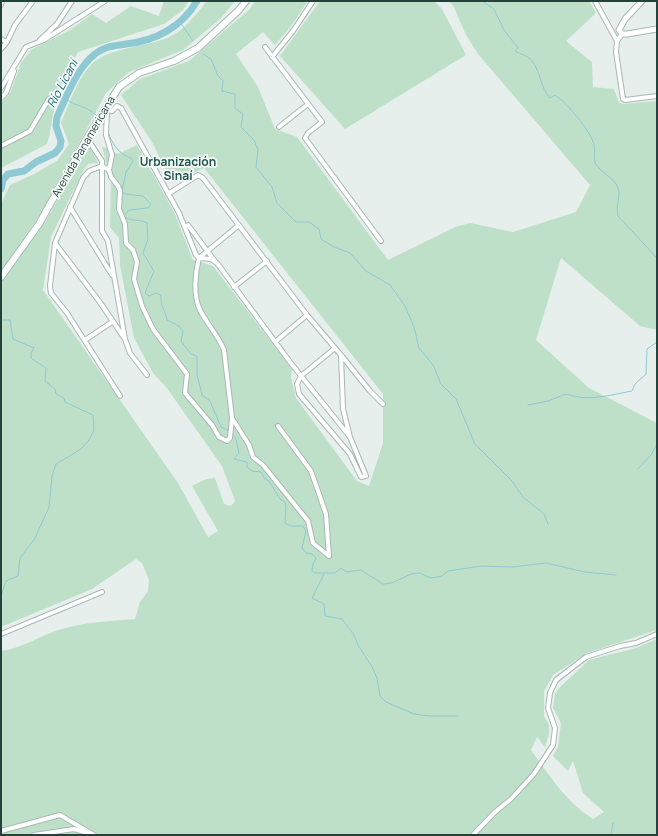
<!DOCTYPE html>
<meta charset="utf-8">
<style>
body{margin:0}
#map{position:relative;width:658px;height:836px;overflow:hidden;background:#e6efeb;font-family:Manrope,sans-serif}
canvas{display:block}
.frame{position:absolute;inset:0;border:2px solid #24423a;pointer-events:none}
</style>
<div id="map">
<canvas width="658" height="836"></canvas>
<div class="frame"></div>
</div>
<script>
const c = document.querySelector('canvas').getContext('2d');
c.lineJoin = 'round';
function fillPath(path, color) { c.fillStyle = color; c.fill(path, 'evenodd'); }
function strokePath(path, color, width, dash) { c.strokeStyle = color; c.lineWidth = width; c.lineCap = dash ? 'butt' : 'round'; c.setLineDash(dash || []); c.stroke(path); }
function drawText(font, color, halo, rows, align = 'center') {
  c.font = font + ' Manrope,sans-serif'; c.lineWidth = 3.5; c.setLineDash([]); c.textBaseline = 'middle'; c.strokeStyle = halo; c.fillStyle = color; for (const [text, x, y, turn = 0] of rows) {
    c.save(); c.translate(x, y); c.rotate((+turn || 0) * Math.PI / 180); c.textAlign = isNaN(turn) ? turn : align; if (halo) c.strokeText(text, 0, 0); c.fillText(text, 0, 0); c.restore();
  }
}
fillPath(new Path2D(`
 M 164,1 L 189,1 L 183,10 L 164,24 L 78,52 C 68,70 60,90 54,110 C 51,122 51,133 47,144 L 3,167 L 1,170 L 1,103 L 10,93 L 21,63 L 31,50 L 70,30 L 92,14 L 106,23 L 131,6 L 159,16 Z
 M 207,1 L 235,1 L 221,18 L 183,50 L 129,72 L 106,93 L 42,212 L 1,272 L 1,204 L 10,185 L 34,174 L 57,161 L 69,144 L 61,123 C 69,104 76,82 90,66 C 108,46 146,48 169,37 C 185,30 196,14 207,1 Z
 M 255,1 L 308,1 L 291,26 L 275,45 L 263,32 L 236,54 L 258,87 L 275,129 L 297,137 L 388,260 L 455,227 L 470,223 L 513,232 L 576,212 L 590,185 L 478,54 L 466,35 L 453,5 L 448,1 L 589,1 L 596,13 L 566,41 L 592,62 L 593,87 L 614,89 L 619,103 L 624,104 L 657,101 L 657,330 L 640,326 L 561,258 L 536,340 L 589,388 L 657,423 L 657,630 L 587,653 L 553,675 L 544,691 L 544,716 L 549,725 L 549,734 L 545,747 L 537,737 L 531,750 C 549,775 567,803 593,819 L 604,812 L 583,793 L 573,761 L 568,771 L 553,756 L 558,747 L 561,723 L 553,708 L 555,694 L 559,688 L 589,660 L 636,648 L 657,639 L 657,835 L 1,835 L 1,651 C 23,648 41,635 62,629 C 85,622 111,621 135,619 L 140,602 L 148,591 L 149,580 L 142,563 L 136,559 L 92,589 L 1,627 L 1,282 L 45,222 L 89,145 L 98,163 L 88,164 L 83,171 L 51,237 L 43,290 L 178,483 L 208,537 L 218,531 L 192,486 L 206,479 L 215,478 L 224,504 L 231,506 L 235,501 L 222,466 L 166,387 L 153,373 L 134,338 L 120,265 L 119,238 L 110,227 L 111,182 L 102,146 L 118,154 L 137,145 L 174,212 L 193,260 L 213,266 L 292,369 L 291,378 L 296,398 L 357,481 L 369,486 L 383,443 L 383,394 L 204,168 L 172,183 L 152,142 L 121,95 L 140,79 L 189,61 L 250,9 Z
 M 320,1 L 434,1 L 442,9 L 466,55 L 345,129 L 280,56 Z`), '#bfe0c8');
strokePath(new Path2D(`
 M 482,1 L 494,9 L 504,30 L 518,48 L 515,51 C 520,54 529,56 532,61 C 541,72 540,87 550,98 L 555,95 C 567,103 591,131 594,145 C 596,152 592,160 597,166 C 603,174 618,180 619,192 C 619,200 616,207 618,216 L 657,258
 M 180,22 L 193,41
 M 203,54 L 211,59 L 218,76 L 223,81 L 222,91 L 235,94 L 235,108 L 243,114 L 241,127 L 254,140 L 258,150 L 256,167 L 272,187 L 277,203 L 296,222 L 309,222 L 319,229 L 321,239 L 334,247 L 350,253 L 366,271 L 390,285 L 405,306 L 414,327 L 419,348 L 433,365 L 441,384 L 456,399 L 475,444 L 512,481 L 523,497 L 544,514 L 548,524
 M 66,99 C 75,106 89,107 97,116
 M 101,121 L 105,127
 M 108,132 C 112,143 118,154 131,158 L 133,161 L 126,172 L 122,191 L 125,194 L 143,196 L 151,204 L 148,208 L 129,210 L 124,216 C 131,223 139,218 147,223 L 148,239 L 143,253 L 154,271 L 145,293 L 149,296 L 156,293 L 161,295 C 160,307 165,309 167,320 L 179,326 L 183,331 L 181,341 L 191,354 L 197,356 L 197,375 L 202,395 L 210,401 L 221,427 L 229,431
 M 1,320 L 10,320 L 13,339 L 34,348 L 31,353 L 31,358 L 46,368 L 45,381 L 55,389 L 56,394 L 64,398 L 65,402 L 93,415 L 94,430 L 89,440 L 81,449 L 56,464 L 52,476 L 49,507 L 35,538 L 20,558 L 18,576 L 6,581 L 1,596
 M 528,405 L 548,401 L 566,394 C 588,402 610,395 632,391 L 635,384 L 646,374 L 647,349 L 657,342
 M 232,433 L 236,439 L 239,453 L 234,459 L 247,462 L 247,467 L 252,471 L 261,472 L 265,479 L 269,481 L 280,499 L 285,502 L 286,507 L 285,523 L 290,526 L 303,526 L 306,531 L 302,548 L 306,553 L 312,554 L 316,558 L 313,564 L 312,571 L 315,573 L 335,573 L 341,568 L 346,572 L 361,570 L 383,584 L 392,583 L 411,574 L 420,573 L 431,578 L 442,576 L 448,571 L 481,566 L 512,567 L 546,563 L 585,572 L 616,575
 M 638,469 L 651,455 L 657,444
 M 324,574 L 312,598 L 324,604 L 325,616 L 342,619 L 354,635 L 358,645 L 372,667 L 377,678 L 380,696 L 386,702 L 414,714 L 429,716 L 458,716
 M 611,835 L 613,823`), '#8ec9d4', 1);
strokePath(new Path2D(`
 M 1,189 L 3,180 L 8,174 L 24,171 L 36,162 L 55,153 L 60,147 L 61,141 L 56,126 L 57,117 C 67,96 76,69 95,54 C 104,46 115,46 126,44 C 155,41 182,27 197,1`), '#8ec9d4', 7);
const minor = new Path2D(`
 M 595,1 L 617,41
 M 1,5 L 2,1
 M 622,34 L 617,41 L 616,52 L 623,99 L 625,100 L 657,96
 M 1,39 L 7,42
 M 40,40 L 57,24 L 72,1
 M 265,47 L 322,122 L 308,133 L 305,138 L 381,241
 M 1,49 L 7,42 L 15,25 L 33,1
 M 272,57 L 293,31 L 313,1
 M 1,88 L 26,47 L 44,40 L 105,1
 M 1,98 L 6,93 L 14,71
 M 104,109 L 112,111 L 117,106 L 121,108 L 179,213 L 196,255 L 199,258 L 211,259 L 217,263 L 290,362 L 350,437 L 366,476 L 361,477 L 350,454 L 299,394 L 297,384 L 301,376 L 335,348 L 341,355 L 343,409 L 350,437
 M 107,111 L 106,135 L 112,155 L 109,170
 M 279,127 L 308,104
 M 87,138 L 102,161 L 102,231 L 108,241 L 125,339
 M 1,146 L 30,131 L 49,99
 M 168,194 L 198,175 L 203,178 L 307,315 L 335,348
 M 70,207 L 112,275
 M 188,225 L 214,260
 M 239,225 L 199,258 C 195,273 193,296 200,310 C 207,324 218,335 224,350 L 232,418 L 249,445 L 253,457 L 263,465 L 308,521 L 313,543 L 329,556 L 326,514 L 311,471 L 278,426
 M 55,243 L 99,301 L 125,339 L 130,353 L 147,375
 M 234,287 L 267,261
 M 85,340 L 112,322
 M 275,342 L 307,315
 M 341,355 L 370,391 L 383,404
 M 120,396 L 67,313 L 51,293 L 50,286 L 55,243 L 83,178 L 89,171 L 102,166 L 109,170 L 111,177 L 118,186 L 120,191 L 119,209 L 125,224 L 126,243 L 133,250 L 137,262 L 134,279 L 142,306 L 153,329 L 187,374 L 185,393 L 212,425 L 219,437 L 227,441 L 230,438 L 232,418
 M 1,634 L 102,592
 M 1,831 L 60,815 L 94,835
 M 34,835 L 74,829 L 88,833
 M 473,835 L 495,812 L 511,799 L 534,774 L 553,745 L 555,728 L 548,708 L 550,693 L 556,680 L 586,657 L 620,646 L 636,643 L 657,634`);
const tertiary = new Path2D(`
 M 642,1 L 625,19 L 619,30 L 622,34 L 627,34 L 657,29`);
const secondary = new Path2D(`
 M 1,277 L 39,224 L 87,138 L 119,87 L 139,73 L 174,61 L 198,48 L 238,11 L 246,1`);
strokePath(minor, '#a8b8b2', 6);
strokePath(tertiary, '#a8b8b2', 7);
strokePath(secondary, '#a4bbb3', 8);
strokePath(minor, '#fff', 4);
strokePath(tertiary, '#fff', 5);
strokePath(secondary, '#fff', 6);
drawText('11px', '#24423a', '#f7fbf9', [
 ["Avenida Panamericana",84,147,-60]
]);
drawText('italic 12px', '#1c6f80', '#f7fbf9', [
 ["Río Licani",63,84,-62]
]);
drawText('bold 12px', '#1f5548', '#f7fbf9', [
 ["Urbanización",178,163],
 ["Sinaí",178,177]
]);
</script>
